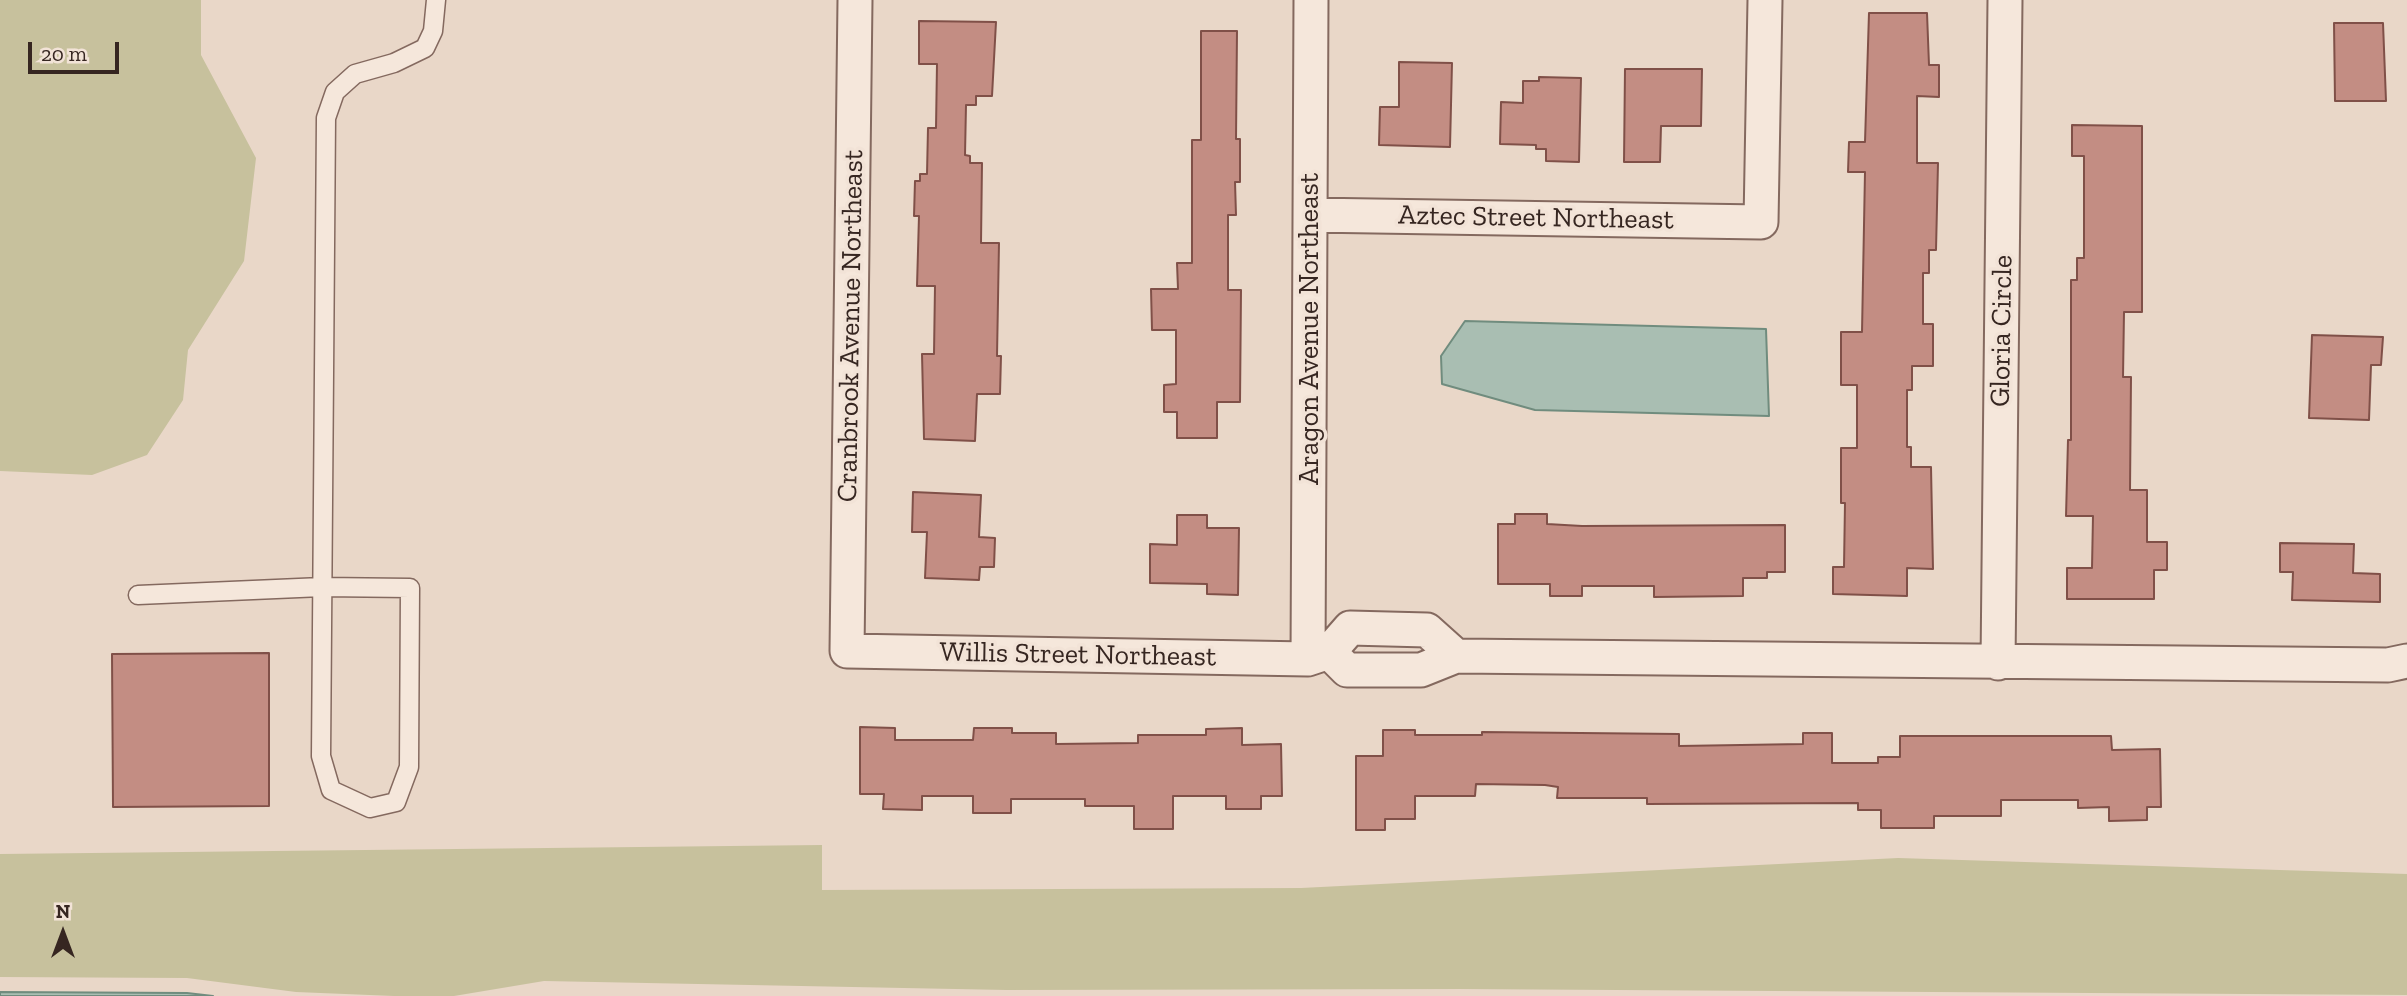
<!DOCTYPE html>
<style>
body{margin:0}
#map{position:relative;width:2407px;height:996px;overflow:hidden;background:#e9d7c8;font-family:"Zilla Slab",serif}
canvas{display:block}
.north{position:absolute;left:28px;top:898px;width:70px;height:70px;-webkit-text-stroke:5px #f2e3d7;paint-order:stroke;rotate:0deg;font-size:19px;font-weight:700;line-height:28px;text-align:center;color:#362621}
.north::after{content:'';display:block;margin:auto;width:24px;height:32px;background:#362621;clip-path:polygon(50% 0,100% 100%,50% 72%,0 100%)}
.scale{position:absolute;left:28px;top:42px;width:91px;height:32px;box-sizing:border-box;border:4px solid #362621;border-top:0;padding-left:9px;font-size:21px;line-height:24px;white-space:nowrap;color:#362621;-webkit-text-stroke:5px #f2e3d7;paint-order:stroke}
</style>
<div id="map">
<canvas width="2407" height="996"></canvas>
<div class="north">N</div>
<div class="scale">20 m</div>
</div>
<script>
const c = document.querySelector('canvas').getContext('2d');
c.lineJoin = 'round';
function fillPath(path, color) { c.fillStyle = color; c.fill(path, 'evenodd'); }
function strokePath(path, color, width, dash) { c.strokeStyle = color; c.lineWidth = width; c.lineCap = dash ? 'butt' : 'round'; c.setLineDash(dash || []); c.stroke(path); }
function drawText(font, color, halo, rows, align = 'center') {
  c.font = font + ' "Zilla Slab",serif'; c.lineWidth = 7; c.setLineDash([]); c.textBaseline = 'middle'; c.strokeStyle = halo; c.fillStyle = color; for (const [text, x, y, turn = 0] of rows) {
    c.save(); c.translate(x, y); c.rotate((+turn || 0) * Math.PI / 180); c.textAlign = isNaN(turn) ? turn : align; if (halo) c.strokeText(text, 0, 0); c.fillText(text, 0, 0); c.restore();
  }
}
fillPath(new Path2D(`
 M 0,0 L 201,0 L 201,55 L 256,158 L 244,261 L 188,350 L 183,400 L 147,455 L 92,475 L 0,471 Z
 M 822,845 L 822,890 L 1301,888 L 1898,858 L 2407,874 L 2407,995 L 1459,989 L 1007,990 L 544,981 L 454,996 L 394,996 L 296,992 L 187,978 L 0,977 L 0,854 Z`), '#c7c19d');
const water = new Path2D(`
 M 1465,321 L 1766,329 L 1769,416 L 1535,410 L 1442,384 L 1441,356 Z
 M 0,992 L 187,993 L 213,996 L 0,996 Z`);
fillPath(water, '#a9beb2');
strokePath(water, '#708c7e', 2);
const building = new Path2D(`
 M 1869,13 L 1927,13 L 1929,65 L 1939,65 L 1939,97 L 1917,96 L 1917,163 L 1938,163 L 1936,250 L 1929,250 L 1929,273 L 1923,273 L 1923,324 L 1933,324 L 1933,366 L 1912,366 L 1912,390 L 1907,390 L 1907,447 L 1911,447 L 1911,467 L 1931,467 L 1933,569 L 1907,568 L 1907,596 L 1833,594 L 1833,567 L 1844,567 L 1845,503 L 1841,503 L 1841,448 L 1857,448 L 1857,385 L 1841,385 L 1841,332 L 1862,332 L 1865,172 L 1848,172 L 1849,142 L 1865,142 Z
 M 919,21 L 996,22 L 992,96 L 976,96 L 976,105 L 966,105 L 965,155 L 970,156 L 970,163 L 982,163 L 981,243 L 999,243 L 997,356 L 1001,356 L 1000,394 L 977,394 L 975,441 L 924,439 L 922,354 L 934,354 L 935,286 L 917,286 L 919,216 L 914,216 L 915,181 L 920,181 L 920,174 L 927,174 L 928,128 L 936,128 L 937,64 L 919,64 Z
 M 2334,23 L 2383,23 L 2386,101 L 2335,101 Z
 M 1201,31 L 1237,31 L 1236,139 L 1240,139 L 1240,182 L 1235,182 L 1236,215 L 1228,215 L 1228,290 L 1241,290 L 1240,402 L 1217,402 L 1217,438 L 1177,438 L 1177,412 L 1164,412 L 1164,385 L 1176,384 L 1176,330 L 1152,330 L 1151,289 L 1178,289 L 1177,263 L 1192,263 L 1192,140 L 1201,140 Z
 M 1399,62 L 1452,63 L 1450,147 L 1379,145 L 1380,107 L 1399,107 Z
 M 1625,69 L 1702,69 L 1701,126 L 1661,126 L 1660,162 L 1624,162 Z
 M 1539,77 L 1581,78 L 1579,162 L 1546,161 L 1546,149 L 1536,149 L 1536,145 L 1500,144 L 1501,102 L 1523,103 L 1523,81 L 1539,81 Z
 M 2072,125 L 2142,126 L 2142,312 L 2124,312 L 2123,377 L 2131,377 L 2130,490 L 2147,490 L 2147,542 L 2167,542 L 2167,570 L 2154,570 L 2154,599 L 2067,599 L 2067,568 L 2092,568 L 2093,516 L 2066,516 L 2068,440 L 2071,440 L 2071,280 L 2077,280 L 2077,258 L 2084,258 L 2084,156 L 2072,156 Z
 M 2312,335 L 2383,337 L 2381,365 L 2371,365 L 2369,420 L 2309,418 Z
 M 913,492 L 981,495 L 979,537 L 995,538 L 994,567 L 980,567 L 979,580 L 925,578 L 927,532 L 912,532 Z
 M 1515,514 L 1547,514 L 1547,524 L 1582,526 L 1785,525 L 1785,572 L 1767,572 L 1767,578 L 1743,578 L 1743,596 L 1654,597 L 1654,586 L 1582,586 L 1582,596 L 1550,596 L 1550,584 L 1498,584 L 1498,524 L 1515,524 Z
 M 1177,515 L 1207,515 L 1207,528 L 1239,528 L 1238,595 L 1207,594 L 1207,584 L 1150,583 L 1150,544 L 1177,545 Z
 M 2280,543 L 2354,544 L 2353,573 L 2380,574 L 2380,602 L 2292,600 L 2293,572 L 2280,572 Z
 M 269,653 L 269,806 L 113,807 L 112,654 Z
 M 860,727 L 895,728 L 895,740 L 973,740 L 974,728 L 1012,728 L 1012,733 L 1056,733 L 1056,744 L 1138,743 L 1138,735 L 1206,735 L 1206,729 L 1242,728 L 1242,745 L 1281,744 L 1282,796 L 1261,796 L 1261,809 L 1226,809 L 1226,796 L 1173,796 L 1173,829 L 1134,829 L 1134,806 L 1085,806 L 1085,799 L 1011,799 L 1011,813 L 973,813 L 973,796 L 922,796 L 922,810 L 883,809 L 884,794 L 860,794 Z
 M 1383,730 L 1415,730 L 1415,735 L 1482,735 L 1482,732 L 1679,734 L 1679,746 L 1803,744 L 1803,733 L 1832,733 L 1832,763 L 1878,763 L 1878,757 L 1900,757 L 1900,736 L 2111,736 L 2112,750 L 2160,749 L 2161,807 L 2147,807 L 2147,820 L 2109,821 L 2109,807 L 2078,808 L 2078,800 L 2001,800 L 2001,816 L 1934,816 L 1934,828 L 1881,828 L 1881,810 L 1858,810 L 1858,803 L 1647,804 L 1647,798 L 1557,798 L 1558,787 L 1545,785 L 1476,784 L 1475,796 L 1415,796 L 1415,819 L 1385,819 L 1385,830 L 1356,830 L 1356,756 L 1383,756 Z`);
fillPath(building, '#c38d83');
strokePath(building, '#805048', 2);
const service = new Path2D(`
 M 138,595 L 322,587 L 410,588 L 409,767 L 396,802 L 370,808 L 331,790 L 321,756 L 326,118 L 335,92 L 355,74 L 394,63 L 425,48 L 433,31 L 436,0`);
const minor = new Path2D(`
 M 855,0 L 847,651 L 1308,659 L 1329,652 L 1350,628 L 1427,630 L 1456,656
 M 1310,215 L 1761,222 L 1765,0
 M 1329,652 L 1347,670 L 1421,670 L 1456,656 L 2388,665 L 2407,661
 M 1308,659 L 1311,0
 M 1998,663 L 2005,0`);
strokePath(service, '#84695f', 21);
strokePath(minor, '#84695f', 37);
strokePath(service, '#f5e7db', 18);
strokePath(minor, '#f5e7db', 33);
drawText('28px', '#362621', '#f2e3d7', [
 ["Aztec Street Northeast",1536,218,1],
 ["Cranbrook Avenue Northeast",851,326,-89],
 ["Aragon Avenue Northeast",1310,329,-90],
 ["Gloria Circle",2002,331,-89],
 ["Willis Street Northeast",1078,655,1]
]);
</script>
